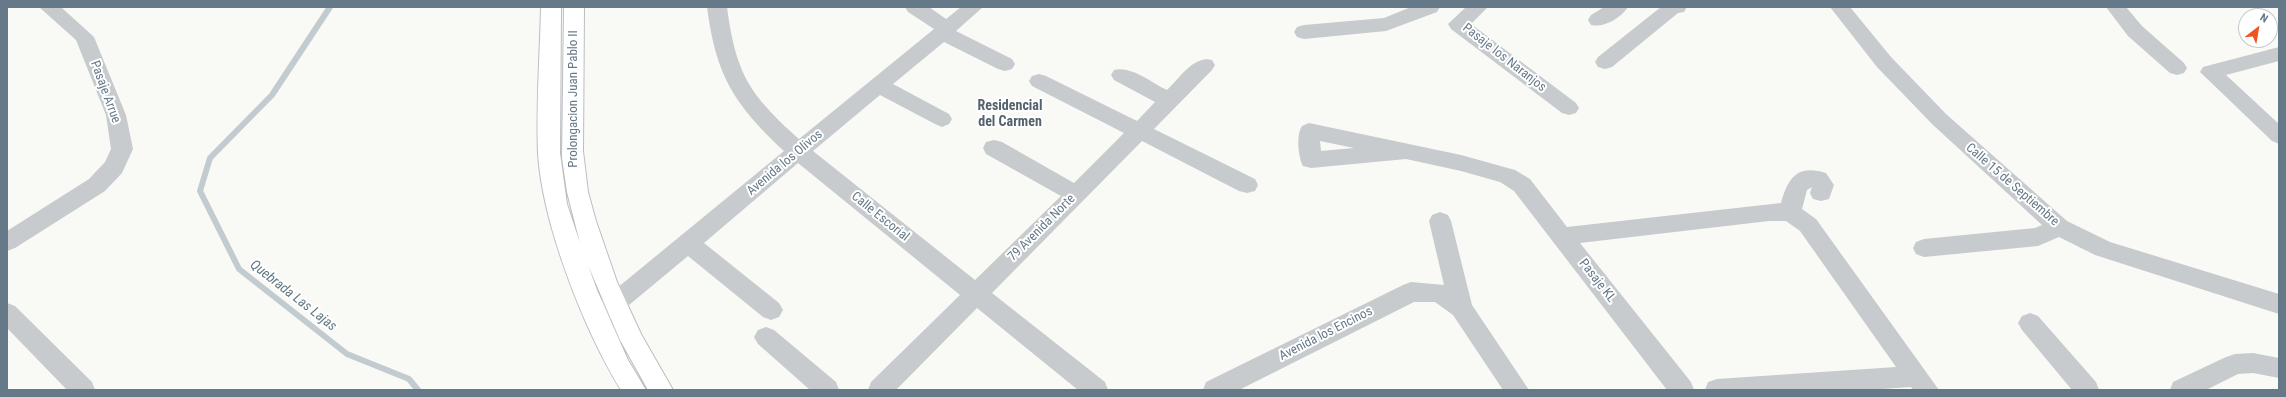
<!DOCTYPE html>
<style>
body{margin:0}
#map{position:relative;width:2286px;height:397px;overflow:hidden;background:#f9f9f6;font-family:"Roboto Condensed",sans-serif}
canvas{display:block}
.frame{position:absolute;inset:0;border:8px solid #667989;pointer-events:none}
.north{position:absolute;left:2238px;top:8px;width:40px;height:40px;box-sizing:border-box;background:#fff;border:1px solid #c2c9d0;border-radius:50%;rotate:31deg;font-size:11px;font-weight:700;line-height:16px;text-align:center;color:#667989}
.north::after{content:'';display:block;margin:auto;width:14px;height:18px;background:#ef5520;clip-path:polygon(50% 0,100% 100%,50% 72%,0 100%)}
</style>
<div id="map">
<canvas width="2286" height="397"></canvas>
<div class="frame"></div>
<div class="north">N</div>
</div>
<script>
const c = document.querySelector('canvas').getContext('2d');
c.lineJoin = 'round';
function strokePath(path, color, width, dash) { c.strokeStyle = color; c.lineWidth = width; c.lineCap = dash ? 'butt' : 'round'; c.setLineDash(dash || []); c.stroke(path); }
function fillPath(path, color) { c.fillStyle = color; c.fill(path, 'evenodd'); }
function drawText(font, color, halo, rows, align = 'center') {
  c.font = font + ' "Roboto Condensed",sans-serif'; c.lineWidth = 4; c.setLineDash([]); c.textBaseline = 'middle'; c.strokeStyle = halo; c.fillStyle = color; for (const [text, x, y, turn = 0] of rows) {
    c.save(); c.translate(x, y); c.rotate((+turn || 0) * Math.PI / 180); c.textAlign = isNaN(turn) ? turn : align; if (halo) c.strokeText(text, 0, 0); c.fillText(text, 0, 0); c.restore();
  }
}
strokePath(new Path2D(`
 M 330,7 L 272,95 L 210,158 L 200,191 L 239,269 L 347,354 L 409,379 L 418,390`), '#c1cbd0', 6);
const major = new Path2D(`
 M 541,7 L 561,7 L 560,153 L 567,204 L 580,243 L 567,192 L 562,158 L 564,7 L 584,7 L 583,151 L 588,192 L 596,221 L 617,282 L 641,334 L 673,390 L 648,390 L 620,340 L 588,265 L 597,290 L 628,360 L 646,390 L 621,390 C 584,330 542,223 538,153 C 536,107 540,54 541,7 Z`);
strokePath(major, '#babec2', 2);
fillPath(new Path2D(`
 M 39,7 L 61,7 L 94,37 L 126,115 L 133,149 L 122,173 L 105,191 L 15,248 L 7,251 L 7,231 L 89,179 L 105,162 L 111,149 L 106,115 L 76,40 Z
 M 707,7 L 727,7 C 736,74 749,94 799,139 L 934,29 L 908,12 L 905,7 L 929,7 L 946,19 L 961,7 L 983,7 L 956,31 L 1012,59 L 1015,64 L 1012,69 L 1005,71 L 998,69 L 944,42 L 893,84 L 949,114 L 952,119 L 949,124 L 942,127 L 935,124 L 880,95 L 813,151 L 975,280 L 1061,196 L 986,154 L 983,148 L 986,142 L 994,140 L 1002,142 L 1074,183 L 1124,133 L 1032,86 L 1029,81 L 1032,76 L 1039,74 L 1046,76 L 1137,121 L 1155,102 L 1114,80 L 1111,75 L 1114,70 C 1131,65 1152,83 1167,90 C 1179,79 1194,55 1212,60 L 1215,65 L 1212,70 L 1154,129 L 1255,179 L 1258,185 L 1255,191 L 1247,193 L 1239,191 L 1142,141 L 992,293 L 1105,382 L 1108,390 L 1078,390 L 977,308 L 896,390 L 868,390 L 871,382 L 960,295 L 798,163 L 704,243 L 779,303 L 783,310 L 779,317 L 771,320 L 763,317 L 688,256 L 605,325 L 597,328 L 589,325 L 585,318 L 589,311 L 784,151 C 734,104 716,76 707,7 Z
 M 1411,7 L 1440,7 L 1437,12 L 1386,31 L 1304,39 L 1297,37 L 1294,32 L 1297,27 L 1304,25 L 1384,18 Z
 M 1466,7 L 1488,7 L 1471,24 L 1576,103 L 1579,108 L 1576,113 L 1569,115 L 1562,113 L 1451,29 L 1448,24 Z
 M 1604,7 L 1628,7 C 1621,18 1604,28 1591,25 L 1588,20 L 1591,15 Z
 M 1661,7 L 1687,7 L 1684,12 L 1678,13 L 1612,67 L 1605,69 L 1598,67 L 1595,62 L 1598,57 Z
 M 1830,7 L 1850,7 L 1891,57 L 1946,114 L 2067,221 L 2110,242 L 2279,294 L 2279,314 L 2095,255 L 2059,237 L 2038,246 L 1924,257 L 1916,254 L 1913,248 L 1916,242 L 1924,239 L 2035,228 L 2042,225 L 1932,124 L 1877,67 Z
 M 2106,7 L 2126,7 L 2142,26 L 2184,63 L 2187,68 L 2184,73 L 2177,75 L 2170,73 L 2128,36 Z
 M 2279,47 L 2279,61 L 2226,75 L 2279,124 L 2279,144 L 2272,141 L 2200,72 L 2203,67 Z
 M 1309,123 L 1461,155 L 1515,170 L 1530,179 L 1567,227 L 1781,203 C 1788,178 1797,164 1826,173 L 1834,185 L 1829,199 L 1821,201 L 1813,199 L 1810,193 L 1812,187 L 1807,190 L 1802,209 L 1816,219 L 1939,390 L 1913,390 L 1911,387 L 1868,390 L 1705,390 L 1708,382 L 1717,379 L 1896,367 L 1800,231 L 1786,221 L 1769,221 L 1580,243 L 1691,382 L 1694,390 L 1667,390 L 1514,191 L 1500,182 L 1461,171 L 1406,159 L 1311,168 L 1303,166 C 1298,156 1296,135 1302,126 ZM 1320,141 L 1354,148 L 1321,151 Z
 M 1440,212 L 1448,215 L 1451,221 L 1472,305 L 1529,390 L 1503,390 L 1453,315 L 1435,302 L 1414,302 L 1239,390 L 1203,390 L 1206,382 L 1403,285 L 1411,282 L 1444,285 L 1429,221 L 1432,215 Z
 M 7,303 L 15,306 L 92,382 L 95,390 L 67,390 L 7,328 Z
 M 2030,313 L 2038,316 L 2096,382 L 2099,390 L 2072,390 L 2022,330 L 2018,323 L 2022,316 Z
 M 766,327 L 774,330 L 836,382 L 839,390 L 810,390 L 758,344 L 754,337 L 758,330 Z
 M 2253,353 L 2279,358 L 2279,378 L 2253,373 L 2238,374 L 2206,390 L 2170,390 L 2173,382 L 2226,357 L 2235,354 Z`), '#c7cbce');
fillPath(major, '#fff');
drawText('13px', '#667989', '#fff', [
 ["Pasaje los Naranjos",1504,58,38],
 ["Pasaje Arrue",105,92,70],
 ["Prolongacion Juan Pablo II",574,99,-90],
 ["Avenida los Olivos",785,163,-40],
 ["Calle 15 de Septiembre",2012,185,41],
 ["Calle Escorial",880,217,39],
 ["79 Avenida Norte",1042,228,-45],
 ["Pasaje KL",1597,281,52],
 ["Avenida los Encinos",1326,334,-27]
]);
drawText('bold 14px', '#54626e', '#fff', [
 ["Residencial",1010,106],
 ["del Carmen",1010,122]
]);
drawText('italic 14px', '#627a84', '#fff', [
 ["Quebrada Las Lajas",293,296,38]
]);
</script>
